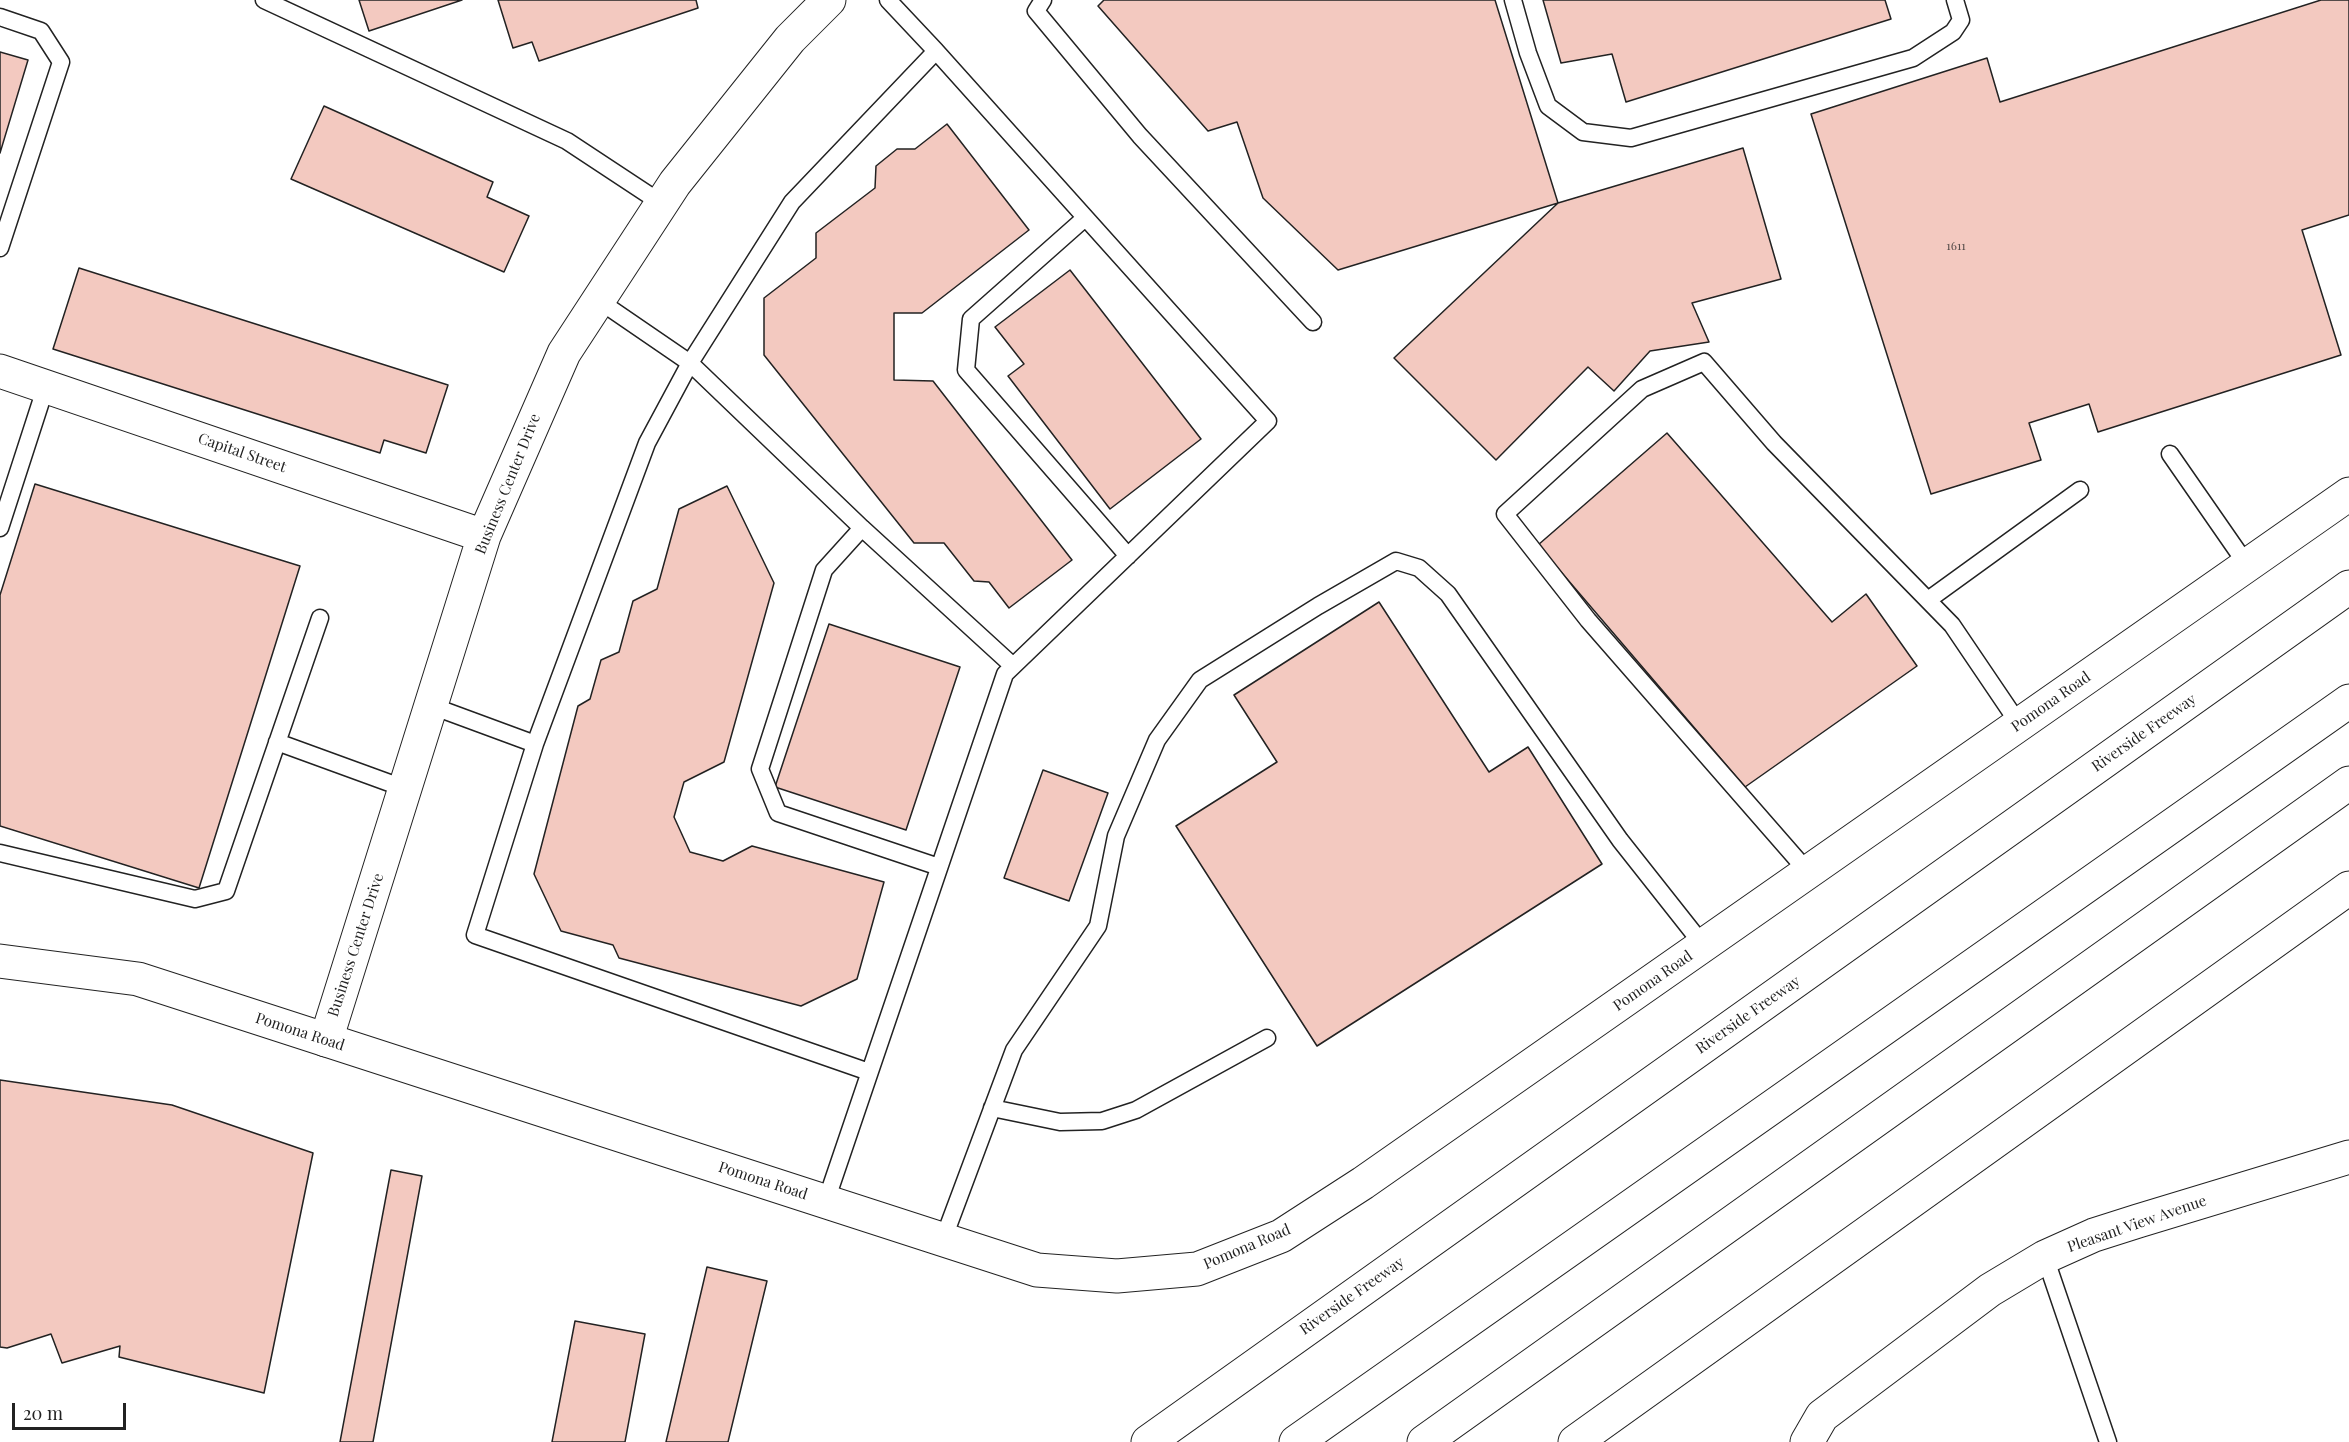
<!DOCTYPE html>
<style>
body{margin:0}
#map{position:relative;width:2349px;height:1442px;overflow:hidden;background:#fff;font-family:"Playfair Display",serif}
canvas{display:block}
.scale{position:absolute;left:12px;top:1403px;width:114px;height:27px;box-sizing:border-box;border:3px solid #222;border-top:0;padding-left:8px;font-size:18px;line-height:21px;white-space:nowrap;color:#222;-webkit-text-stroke:4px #fff;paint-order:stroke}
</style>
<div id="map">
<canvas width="2349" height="1442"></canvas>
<div class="scale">20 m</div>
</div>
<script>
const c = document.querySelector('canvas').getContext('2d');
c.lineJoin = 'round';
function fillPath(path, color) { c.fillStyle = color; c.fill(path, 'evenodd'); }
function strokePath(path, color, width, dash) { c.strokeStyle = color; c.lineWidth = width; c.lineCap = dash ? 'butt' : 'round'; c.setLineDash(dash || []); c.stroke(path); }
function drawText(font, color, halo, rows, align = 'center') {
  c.font = font + ' "Playfair Display",serif'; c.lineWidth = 4.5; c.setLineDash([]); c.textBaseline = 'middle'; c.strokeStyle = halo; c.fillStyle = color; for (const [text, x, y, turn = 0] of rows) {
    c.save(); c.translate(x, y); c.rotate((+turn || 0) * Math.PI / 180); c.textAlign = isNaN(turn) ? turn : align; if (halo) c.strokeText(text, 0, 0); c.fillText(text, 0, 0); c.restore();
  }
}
const building = new Path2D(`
 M 359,0 L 462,0 L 369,31 Z
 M 498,0 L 696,0 L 698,8 L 539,61 L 532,42 L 513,48 Z
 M 1104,0 L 1495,0 L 1558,203 L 1338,270 L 1263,198 L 1237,122 L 1208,131 L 1098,6 Z
 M 1543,0 L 1885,0 L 1891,19 L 1626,102 L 1612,54 L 1561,63 Z
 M 2321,0 L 2349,0 L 2349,215 L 2302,230 L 2341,355 L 2098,432 L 2089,404 L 2029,423 L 2041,460 L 1931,494 L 1811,114 L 1987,58 L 2000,102 Z
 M 0,52 L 28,60 L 0,153 Z
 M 324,106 L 493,182 L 487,197 L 529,216 L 504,272 L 291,179 Z
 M 947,124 L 1029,230 L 922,313 L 894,313 L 894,380 L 933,381 L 1072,560 L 1009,608 L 989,582 L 974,581 L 944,543 L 914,543 L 764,355 L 764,298 L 816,258 L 816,233 L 875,188 L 876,166 L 897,149 L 915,149 Z
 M 1743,148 L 1781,279 L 1692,303 L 1709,342 L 1650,351 L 1614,391 L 1588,367 L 1496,460 L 1394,358 L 1558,203 Z
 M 79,268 L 448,385 L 426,453 L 384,440 L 380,453 L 53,349 Z
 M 1070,270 L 1201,439 L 1110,509 L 1008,376 L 1024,364 L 995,327 Z
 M 1667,433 L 1832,622 L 1866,594 L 1917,666 L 1745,787 L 1538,545 Z
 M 35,484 L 300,566 L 199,888 L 0,826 L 0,595 Z
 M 727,486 L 774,583 L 724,762 L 684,782 L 674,817 L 690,852 L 723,861 L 752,846 L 884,882 L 857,979 L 801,1006 L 619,958 L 613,945 L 561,931 L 534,874 L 578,706 L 590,699 L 601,660 L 619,652 L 633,601 L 657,589 L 679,509 Z
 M 1379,602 L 1489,772 L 1528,747 L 1602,864 L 1317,1046 L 1176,826 L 1277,762 L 1234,695 Z
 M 829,624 L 960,667 L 906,830 L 775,787 Z
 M 1043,770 L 1108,793 L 1069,901 L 1004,878 Z
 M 0,1080 L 172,1105 L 313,1153 L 264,1393 L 119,1357 L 120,1346 L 62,1363 L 51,1334 L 7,1348 L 0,1347 Z
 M 391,1170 L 422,1176 L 373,1442 L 340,1442 Z
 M 707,1267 L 767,1281 L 728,1442 L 666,1442 Z
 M 575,1321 L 645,1334 L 625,1442 L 552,1442 Z`);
fillPath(building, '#f3c9c0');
strokePath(building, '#222', 1.5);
const service = new Path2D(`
 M 264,0 L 567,141 L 661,203
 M 1043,0 L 1036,11 L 1140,136 L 1313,322
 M 1513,0 L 1528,53 L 1548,106 L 1583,132 L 1631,138 L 1913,58 L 1953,32 L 1961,20 L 1955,0
 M 0,17 L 41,31 L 61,62 L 0,248
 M 1085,218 L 971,319 L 966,370 L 1128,556
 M 598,300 L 690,363 L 792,202 L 936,51 L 888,0
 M 2170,454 L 2247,565
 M 0,528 L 46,386
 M 862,528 L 824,570 L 760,769 L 778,813 L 939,867
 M 1928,600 L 2080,490
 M 432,706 L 535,744 L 475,935 L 869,1072
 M 277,742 L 406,789
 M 535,744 L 647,443 L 690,363 L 862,528 L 1013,666
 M 0,853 L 195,899 L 226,891 L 320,618
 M 1808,872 L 1588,620 L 1505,514 L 1642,389 L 1704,362 L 1774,443 L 1952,625 L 2019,724
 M 992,1108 L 1060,1122 L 1102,1121 L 1136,1110 L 1267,1038
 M 826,1201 L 1005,674 L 1268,421 L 936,51
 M 943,1240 L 1014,1050 L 1098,926 L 1116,836 L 1157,740 L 1200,680 L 1318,606 L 1396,561 L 1419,568 L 1448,594 L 1620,840 L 1703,945
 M 2045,1257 L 2108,1442`);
const minor = new Path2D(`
 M 0,371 L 484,536
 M 326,1040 L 484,536 L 564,353 L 675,183 L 790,39 L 829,0
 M 1807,1442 L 1822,1416 L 1990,1290 L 2045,1257 L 2094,1235 L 2138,1221 L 2349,1157`);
const secondary = new Path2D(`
 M 0,961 L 138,979 L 1037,1270 L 1117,1276 L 1197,1269 L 1281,1236 L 1363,1183 L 2349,494`);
const motorway = new Path2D(`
 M 1148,1442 L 2349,587
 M 1296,1442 L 2349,701
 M 1424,1442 L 2349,783
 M 1575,1442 L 2349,888`);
strokePath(service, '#222', 19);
strokePath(minor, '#222', 35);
strokePath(secondary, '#222', 35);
strokePath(motorway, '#222', 35);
strokePath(service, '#fff', 16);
strokePath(minor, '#fff', 33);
strokePath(secondary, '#fff', 33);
strokePath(motorway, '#fff', 33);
drawText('12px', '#564c4a', null, [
 ["1611",1956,246]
]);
drawText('15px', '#222', '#fff', [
 ["Capital Street",242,453,19],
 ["Business Center Drive",508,484,-68],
 ["Pomona Road",2051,702,-35],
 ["Riverside Freeway",2144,733,-35],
 ["Business Center Drive",356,945,-72],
 ["Pomona Road",1653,981,-35],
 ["Riverside Freeway",1748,1015,-35],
 ["Pomona Road",300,1032,18],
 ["Pomona Road",763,1181,18],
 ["Pleasant View Avenue",2137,1224,-19],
 ["Pomona Road",1247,1247,-23],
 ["Riverside Freeway",1352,1296,-35]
]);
</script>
